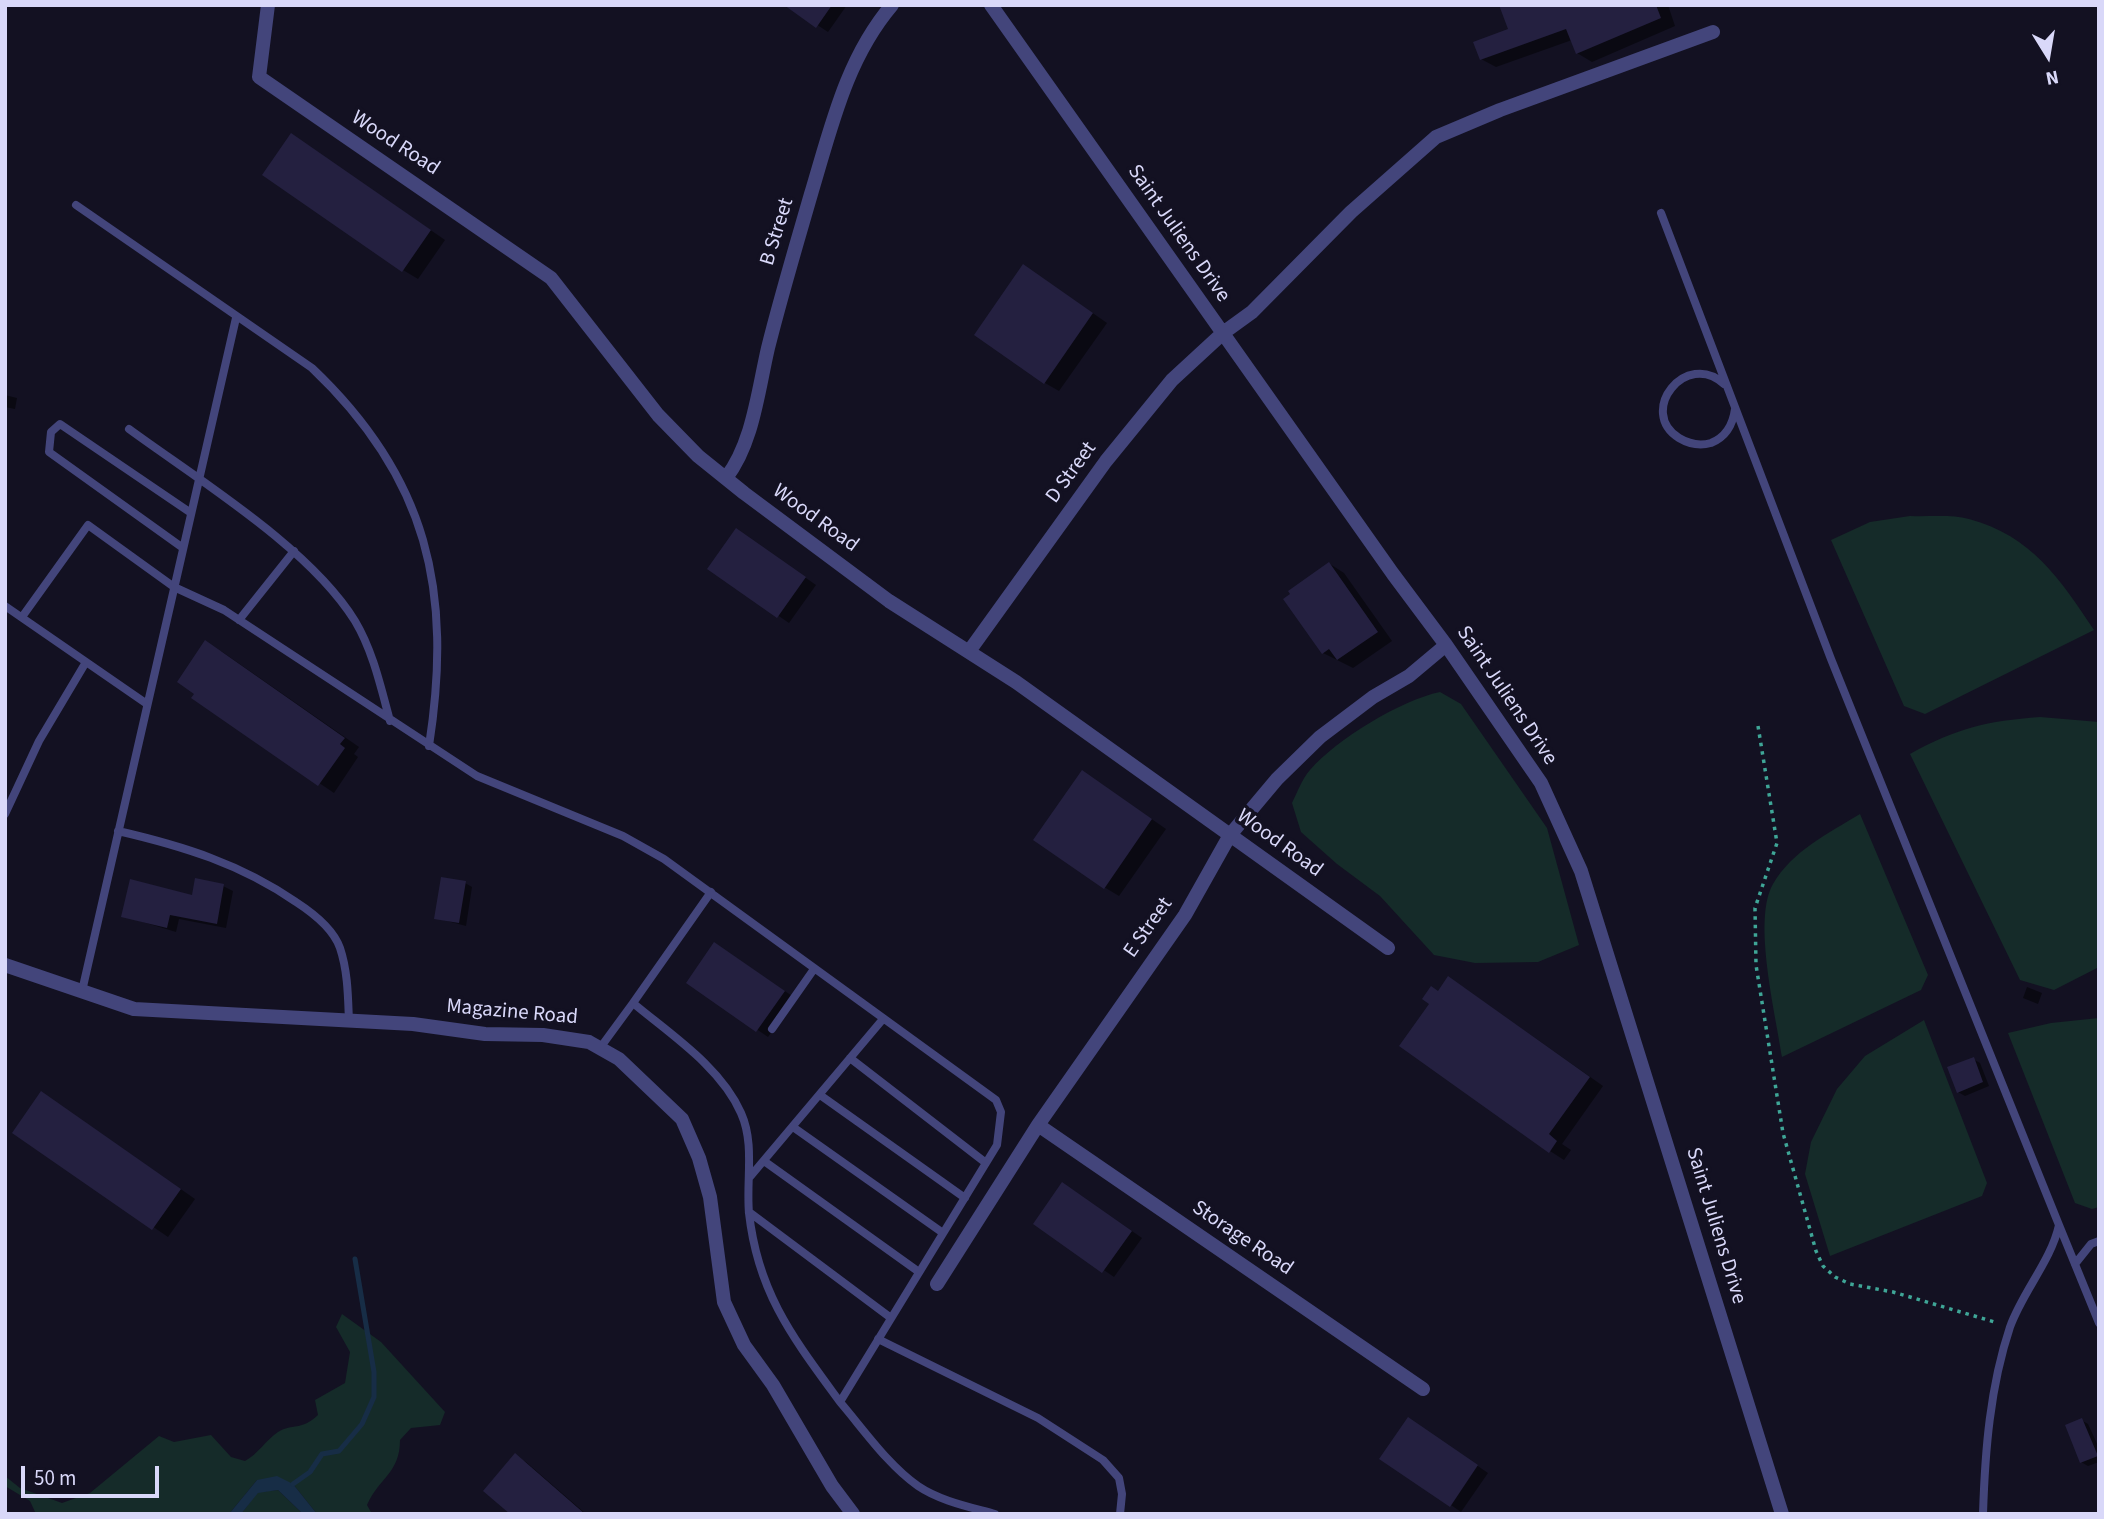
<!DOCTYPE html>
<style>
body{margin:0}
#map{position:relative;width:2104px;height:1519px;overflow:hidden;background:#131122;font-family:"Source Sans 3",sans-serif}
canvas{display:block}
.frame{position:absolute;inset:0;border:7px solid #d9d8f9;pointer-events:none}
.north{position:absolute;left:2013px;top:21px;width:70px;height:70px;-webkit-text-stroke:5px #131122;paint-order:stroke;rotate:169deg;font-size:19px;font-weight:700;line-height:28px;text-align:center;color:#d9d8f9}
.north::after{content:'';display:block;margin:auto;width:24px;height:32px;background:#d9d8f9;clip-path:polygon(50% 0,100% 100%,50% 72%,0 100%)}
.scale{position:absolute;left:21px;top:1466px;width:138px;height:32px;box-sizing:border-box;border:4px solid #d9d8f9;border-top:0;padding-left:9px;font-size:21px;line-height:24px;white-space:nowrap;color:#d9d8f9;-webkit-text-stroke:5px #131122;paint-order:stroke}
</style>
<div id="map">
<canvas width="2104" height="1519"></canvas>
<div class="frame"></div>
<div class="north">N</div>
<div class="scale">50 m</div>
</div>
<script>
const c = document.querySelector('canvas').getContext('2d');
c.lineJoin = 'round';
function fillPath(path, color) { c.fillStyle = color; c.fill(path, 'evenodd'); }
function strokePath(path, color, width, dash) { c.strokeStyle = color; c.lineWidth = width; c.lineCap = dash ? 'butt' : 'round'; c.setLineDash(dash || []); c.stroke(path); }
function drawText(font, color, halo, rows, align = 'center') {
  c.font = font + ' "Source Sans 3",sans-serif'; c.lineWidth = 7; c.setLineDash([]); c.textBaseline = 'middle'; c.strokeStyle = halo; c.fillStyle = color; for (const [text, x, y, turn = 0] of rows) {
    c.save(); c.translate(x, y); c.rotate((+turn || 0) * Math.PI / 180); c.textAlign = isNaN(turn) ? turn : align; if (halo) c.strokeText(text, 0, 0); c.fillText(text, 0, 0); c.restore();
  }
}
fillPath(new Path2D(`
 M 1910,516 C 1928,517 1951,514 1969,519 C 2032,536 2060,579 2094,630 L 1925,714 L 1904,706 L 1831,540 L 1870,522 Z
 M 1440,692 L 1461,704 L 1547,828 L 1579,945 L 1538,962 L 1475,963 L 1434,955 L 1380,896 L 1337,864 L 1301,832 L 1292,803 C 1297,793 1302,779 1310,770 C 1337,739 1401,700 1440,692 Z
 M 2040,717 L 2099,722 L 2099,967 L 2054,990 L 2020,980 L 1910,754 C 1957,728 1987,721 2040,717 Z
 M 1860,814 L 1928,975 L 1921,990 L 1782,1057 C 1776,1015 1752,920 1773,884 C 1792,851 1829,833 1860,814 Z
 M 2099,1018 L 2099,1207 L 2092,1209 L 2075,1203 L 2008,1033 L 2051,1023 Z
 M 1924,1020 L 1987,1183 L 1982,1196 L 1830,1256 L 1805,1174 L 1811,1142 L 1837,1089 L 1865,1056 Z
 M 342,1314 L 381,1342 L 445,1412 L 440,1425 L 411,1428 L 400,1440 C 400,1473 379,1478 367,1505 L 372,1514 L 317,1514 L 293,1484 L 257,1480 L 229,1514 L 36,1514 L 30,1501 L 5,1486 L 5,1476 L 20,1488 L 62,1503 L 90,1493 L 159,1436 L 174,1442 L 211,1435 L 231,1457 L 245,1461 C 258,1454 266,1440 278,1432 C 293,1423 301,1431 318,1415 L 315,1400 L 345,1383 L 350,1352 L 336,1327 Z
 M 278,1490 L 303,1514 L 241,1514 L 258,1492 Z`), '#152b29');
fillPath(new Path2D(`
 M 277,1476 L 293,1484 L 317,1514 L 303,1514 L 278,1490 L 258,1493 L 241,1514 L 229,1514 L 257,1480 Z`), '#172d46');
fillPath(new Path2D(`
 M 787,5 L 847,5 L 828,32 Z
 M 1501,5 L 1668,5 L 1675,26 L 1592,62 L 1577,53 L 1572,40 L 1496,67 L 1481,59 L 1511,30 Z
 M 306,144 L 445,240 L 418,279 L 403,270 Z
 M 1038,275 L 1107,323 L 1059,391 L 1045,383 Z
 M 5,395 L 17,398 L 15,409 L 5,407 Z
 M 747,537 L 816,585 L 789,623 L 710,569 Z
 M 1330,564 L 1344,573 L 1392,641 L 1353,668 L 1323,653 Z
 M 221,651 L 359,747 L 354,754 L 358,757 L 334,793 L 194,698 Z
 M 1097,781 L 1166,829 L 1119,896 L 1104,887 Z
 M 465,883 L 472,887 L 466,926 L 436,918 Z
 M 223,886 L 233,891 L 226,928 L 179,919 L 176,932 L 123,916 Z
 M 725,950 L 795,998 L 768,1037 L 688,982 Z
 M 1463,987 L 1603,1086 L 1562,1144 L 1571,1150 L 1564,1160 L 1550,1151 L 1432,1004 L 1439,993 Z
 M 2027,987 L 2042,993 L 2038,1004 L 2023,998 Z
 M 1973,1059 L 1980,1063 L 1989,1086 L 1965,1096 L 1958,1092 Z
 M 56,1102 L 195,1199 L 168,1237 L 15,1132 Z
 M 1073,1190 L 1142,1238 L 1114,1277 L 1035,1223 Z
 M 2081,1420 L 2088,1424 L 2099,1448 L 2099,1462 L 2088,1466 L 2081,1462 Z
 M 1419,1426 L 1488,1473 L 1461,1512 L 1451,1505 Z
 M 515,1456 L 526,1462 L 586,1514 L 512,1514 Z`), '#0007');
strokePath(new Path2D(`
 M 293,1484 L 310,1472 L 322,1454 L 339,1451 L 362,1424 L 374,1397 L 374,1372 L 355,1259`), '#172d46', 5);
fillPath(new Path2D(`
 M 784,5 L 832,5 L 816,28 Z
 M 1499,5 L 1656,5 L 1661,18 L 1576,54 L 1566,29 L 1480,60 L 1473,42 L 1508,29 Z
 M 291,133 L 431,230 L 402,272 L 262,175 Z
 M 1023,264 L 1093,313 L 1044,384 L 974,335 Z
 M 736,528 L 806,577 L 777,618 L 707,569 Z
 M 1329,562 L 1378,632 L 1337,660 L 1329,649 L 1322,654 L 1283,599 L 1290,594 L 1288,591 Z
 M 205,640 L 345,738 L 340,744 L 345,748 L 318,786 L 191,698 L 194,694 L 177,682 Z
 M 1082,770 L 1152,819 L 1104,889 L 1033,840 Z
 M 441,877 L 466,881 L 459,923 L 434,919 Z
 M 195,878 L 224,884 L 217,924 L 170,915 L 167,928 L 121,917 L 130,879 L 192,895 Z
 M 714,942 L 785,991 L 756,1032 L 686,983 Z
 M 1448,976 L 1590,1077 L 1549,1134 L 1557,1141 L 1549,1153 L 1399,1046 L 1429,1004 L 1422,999 L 1431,986 L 1438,991 Z
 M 1974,1057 L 1983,1082 L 1957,1093 L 1947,1067 Z
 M 41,1091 L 181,1189 L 152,1230 L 12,1133 Z
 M 1062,1182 L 1132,1231 L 1102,1273 L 1033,1224 Z
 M 1408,1417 L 1478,1465 L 1450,1507 L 1379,1459 Z
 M 2082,1418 L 2098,1456 L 2080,1463 L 2065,1425 Z
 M 515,1453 L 585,1514 L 510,1514 L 483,1491 Z`), '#242040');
strokePath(new Path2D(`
 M 1758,726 L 1777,843 L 1755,908 L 1756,965 L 1783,1133 L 1816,1251 L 1823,1266 L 1835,1277 L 1850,1284 L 1893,1292 L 1998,1323`), '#3fa697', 3.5, [3.5, 5]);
strokePath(new Path2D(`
 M 76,205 L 312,368 C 428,478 453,591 429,746
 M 1661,213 L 1831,659 L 2059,1225 C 2051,1261 2023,1291 2010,1327 C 1990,1387 1985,1451 1983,1514
 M 1724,384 C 1686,349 1637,412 1679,438 C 1689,444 1700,446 1711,443 C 1726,437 1733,424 1735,409
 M 129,429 C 200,481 310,548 355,621 C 373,651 381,688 390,721
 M 183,548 L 49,452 L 51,432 L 60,424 L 191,513
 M 5,606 L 147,704
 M 22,617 L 88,525 L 174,587 L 224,610 L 477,776 L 623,836 L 664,859 L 996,1100 L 1001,1112 L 997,1145 L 840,1402 C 794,1339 758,1294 749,1213 C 746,1180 755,1144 741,1113 C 721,1067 670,1034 633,1003 L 600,1048
 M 239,620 L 294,551
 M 5,814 L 39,741 L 86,662
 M 118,831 C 183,846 241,864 296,902 C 313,913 333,928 340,948 C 348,972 348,997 349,1022
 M 82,991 L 236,318
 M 633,1003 L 711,892
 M 772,1029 L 814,969
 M 850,1058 L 986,1163
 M 820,1095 L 965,1198
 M 793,1127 L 943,1233
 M 764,1161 L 919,1272
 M 749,1178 L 883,1019
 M 749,1212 L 891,1318
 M 2059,1225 L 2099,1323
 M 2075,1264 L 2091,1244 L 2099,1241
 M 878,1339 L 1038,1418 L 1103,1460 L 1119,1478 L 1122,1494 L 1120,1514
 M 840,1402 C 864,1430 888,1465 918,1486 C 940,1501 970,1507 995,1514`), '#43457b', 8);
strokePath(new Path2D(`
 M 268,5 L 259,77 L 551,278 L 658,415 L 698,456 L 744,493 L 889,601 L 1016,682 L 1388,948
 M 991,5 L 1393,574 L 1446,645 L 1541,783 L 1581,871 L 1782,1514
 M 726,478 C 753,443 758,391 768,348 C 781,296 796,246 811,194 C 831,128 846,59 892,5
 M 970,650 L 1106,461 L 1172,380 L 1223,333 L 1252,312 L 1351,212 L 1436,137 L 1500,110 L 1713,32
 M 5,965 L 134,1009 L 413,1024 L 485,1034 L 543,1035 L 589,1042 L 619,1059 L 682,1119 L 699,1158 L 710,1197 L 724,1302 L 744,1345 L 773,1385 L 832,1486 L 853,1514
 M 1038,1125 L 1423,1389
 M 937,1284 L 1038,1125 L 1185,915 L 1230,835 L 1277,779 L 1320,737 L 1373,697 L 1409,676 L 1446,645`), '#43457b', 14);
drawText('21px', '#d9d8f9', '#131122', [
 ["Wood Road",395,144,33],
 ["B Street",778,232,-73],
 ["Saint Juliens Drive",1178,234,55],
 ["D Street",1072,473,-54],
 ["Wood Road",815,519,36],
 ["Saint Juliens Drive",1506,696,56],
 ["Wood Road",1279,844,36],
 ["E Street",1149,928,-55],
 ["Magazine Road",512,1013,5],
 ["Saint Juliens Drive",1715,1226,73],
 ["Storage Road",1242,1239,34]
]);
</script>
